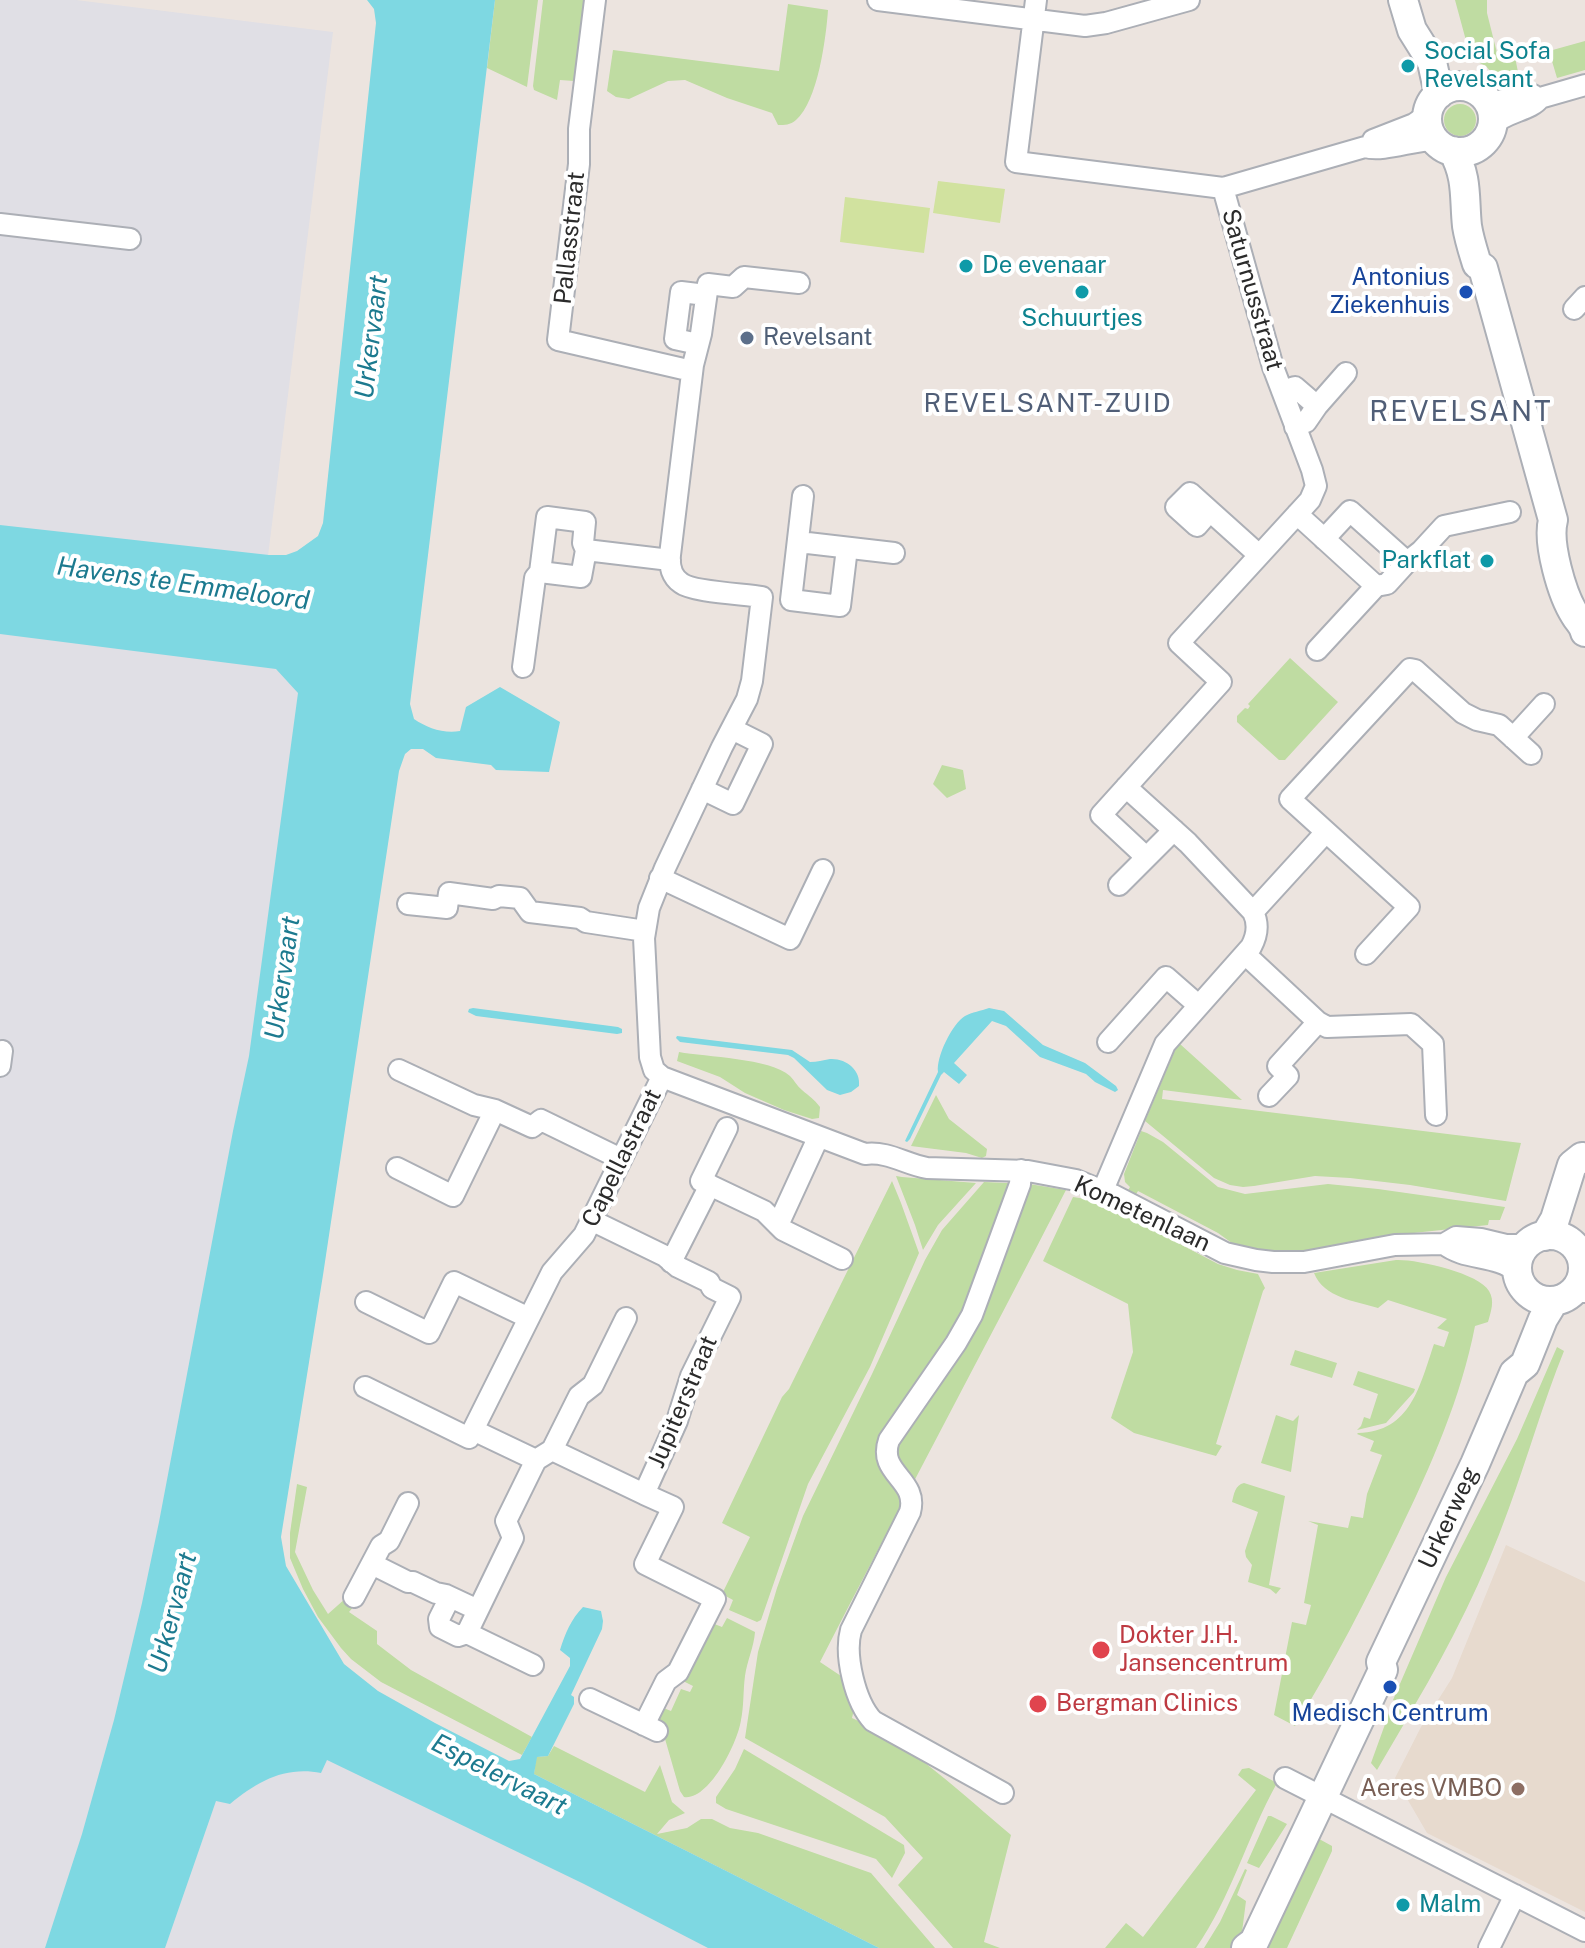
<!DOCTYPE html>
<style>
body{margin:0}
canvas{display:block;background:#ece4df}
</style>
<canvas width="1585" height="1948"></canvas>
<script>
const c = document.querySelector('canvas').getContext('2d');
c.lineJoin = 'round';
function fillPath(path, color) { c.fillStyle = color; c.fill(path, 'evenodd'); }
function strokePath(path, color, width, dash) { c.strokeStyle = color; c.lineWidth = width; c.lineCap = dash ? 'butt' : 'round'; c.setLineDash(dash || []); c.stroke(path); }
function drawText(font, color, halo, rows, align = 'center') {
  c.font = font + ' "Public Sans",sans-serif'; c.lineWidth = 8; c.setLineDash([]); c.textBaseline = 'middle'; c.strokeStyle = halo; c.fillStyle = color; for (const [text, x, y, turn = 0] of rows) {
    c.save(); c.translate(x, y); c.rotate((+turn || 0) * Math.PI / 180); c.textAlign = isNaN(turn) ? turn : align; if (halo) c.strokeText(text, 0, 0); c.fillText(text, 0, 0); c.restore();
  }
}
fillPath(new Path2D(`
 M 0,0 L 76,0 L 333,32 L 268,556 L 310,687 L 273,974 L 115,1747 L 345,1744 L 721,1948 L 0,1948 Z`), '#e0dfe5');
fillPath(new Path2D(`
 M 1506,1545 L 1585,1582 L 1585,1912 L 1427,1833 L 1395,1778 L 1421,1727 L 1452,1678 Z`), '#e7dace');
fillPath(new Path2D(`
 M 495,0 L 538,0 L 527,87 L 487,68 Z
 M 543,0 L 589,0 L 581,60 L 577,59 L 574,81 L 560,80 L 557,100 L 534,90 L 533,86 Z
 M 1455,0 L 1487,0 L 1487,13 L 1498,57 L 1514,52 L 1521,87 L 1508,89 L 1503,87 L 1486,66 L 1471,59 Z
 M 788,4 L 828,10 C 826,38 818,101 796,120 C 790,125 785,125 778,125 L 772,113 L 727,98 L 685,80 L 668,81 L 629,99 L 616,97 L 607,91 L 613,50 L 779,71 Z
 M 1585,41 L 1585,70 L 1557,78 L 1549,51 Z
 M1444 120a16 16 0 1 1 32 0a16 16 0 1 1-32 0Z
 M 1290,658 L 1338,702 L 1285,760 L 1279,760 L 1237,722 L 1237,716 L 1245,708 L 1248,709 L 1250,706 L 1248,704 Z
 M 942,765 L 963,770 L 966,789 L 947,798 L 933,784 Z
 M 1180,1044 L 1242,1100 L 1163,1090 L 1162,1099 L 1521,1143 L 1506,1201 L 1410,1185 L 1350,1178 L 1315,1176 L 1254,1186 L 1243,1187 L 1230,1185 L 1214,1178 L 1145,1121 L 1175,1050 Z
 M 679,1052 C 706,1057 770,1058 790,1076 C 794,1080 797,1086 802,1090 C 809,1096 814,1099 820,1107 L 819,1118 L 812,1119 L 784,1110 L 745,1093 L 720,1077 L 677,1061 Z
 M 936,1095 L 949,1119 L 987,1149 L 986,1156 L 982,1158 L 966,1153 L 911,1146 Z
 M 1141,1131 L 1147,1133 L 1163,1142 L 1218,1187 L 1245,1194 L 1328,1184 L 1378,1189 L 1505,1207 L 1500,1220 L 1489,1220 L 1488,1225 L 1404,1234 L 1291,1254 L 1258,1251 L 1236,1246 L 1218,1233 L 1138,1191 L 1135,1196 L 1127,1192 L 1130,1187 L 1125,1182 L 1124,1174 Z
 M 896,1176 L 902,1177 L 976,1183 L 938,1225 L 923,1250 L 915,1225 Z
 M 892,1181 L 901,1203 L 919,1253 L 870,1367 L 808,1484 L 761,1620 L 757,1622 L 729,1610 L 733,1600 L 722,1594 L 750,1537 L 722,1523 L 782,1397 L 789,1389 Z
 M 984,1182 L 1029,1184 L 1066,1190 C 985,1348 901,1504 820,1662 L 859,1688 L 852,1718 C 912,1745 961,1793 1011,1835 L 984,1942 L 1000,1948 L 953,1948 L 898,1885 L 923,1858 L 885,1817 L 745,1738 L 758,1652 L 777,1588 L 803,1516 L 872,1374 L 925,1260 L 942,1230 Z
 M 1073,1197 L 1098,1201 L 1218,1264 L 1237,1270 L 1258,1274 L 1265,1288 L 1263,1291 L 1216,1444 L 1222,1446 L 1216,1456 L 1134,1433 L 1111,1418 L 1133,1352 L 1128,1304 L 1043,1261 Z
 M 1396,1260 C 1416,1259 1479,1273 1489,1291 C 1495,1301 1491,1311 1488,1322 L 1475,1326 C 1461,1398 1431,1466 1399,1532 C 1367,1598 1334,1663 1295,1726 L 1274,1715 L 1292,1622 L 1306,1625 L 1311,1605 L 1304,1603 L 1318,1525 L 1308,1521 L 1348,1528 L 1351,1516 L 1363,1518 L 1367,1494 L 1382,1455 L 1370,1451 L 1374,1441 L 1357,1434 L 1358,1433 C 1411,1432 1420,1385 1434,1344 L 1444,1347 L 1449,1332 L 1437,1328 L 1447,1319 L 1388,1300 L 1378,1308 C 1355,1301 1324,1298 1314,1273 Z
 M 1557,1347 L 1564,1351 C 1543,1403 1528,1456 1509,1508 C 1484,1578 1451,1644 1413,1708 L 1393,1700 L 1446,1577 L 1517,1439 Z
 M 1295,1350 L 1337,1363 L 1332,1378 L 1290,1365 Z
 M 1358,1371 L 1415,1389 L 1414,1392 L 1386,1423 L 1357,1430 L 1361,1426 L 1364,1417 L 1370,1419 L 1378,1394 L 1353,1385 Z
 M 1276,1415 L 1293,1421 L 1299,1415 L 1291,1472 L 1261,1463 Z
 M 1244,1483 L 1285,1496 L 1269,1585 L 1281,1588 L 1276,1594 L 1270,1589 L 1248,1582 L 1252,1565 L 1246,1557 L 1245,1551 L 1258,1512 L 1232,1502 C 1234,1494 1235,1485 1244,1483 Z
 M 297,1484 L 307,1487 L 295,1552 L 313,1590 L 328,1614 L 346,1598 L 355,1605 L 349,1612 L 377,1631 L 377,1644 L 411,1670 L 532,1737 L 522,1755 L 381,1682 L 351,1659 L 341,1648 L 318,1617 L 303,1589 L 290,1558 L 290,1533 Z
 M 727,1618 L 755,1632 C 754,1647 747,1661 745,1676 C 743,1691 744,1706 741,1720 C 738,1742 709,1801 684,1797 L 680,1791 L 661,1725 L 655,1720 L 661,1707 L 671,1711 L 681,1689 L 690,1692 L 693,1686 L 683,1681 L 712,1623 L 722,1627 Z
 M 1392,1705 L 1411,1712 L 1377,1770 L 1371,1763 Z
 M 554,1746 L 645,1792 L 660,1765 L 672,1802 L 685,1813 L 669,1820 L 657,1834 L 687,1828 L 701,1819 L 712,1819 L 730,1828 L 758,1833 L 871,1873 L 935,1948 L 879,1948 L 534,1774 L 536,1757 L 548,1756 Z
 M 744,1749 L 904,1845 L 905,1853 L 892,1878 L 876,1859 L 726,1809 L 716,1803 L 716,1797 L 735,1769 Z
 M 1249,1768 L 1277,1783 C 1247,1837 1231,1898 1196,1948 L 1105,1948 L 1126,1923 L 1143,1937 L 1256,1790 L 1238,1775 L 1242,1769 Z
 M 1268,1816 L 1271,1816 L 1287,1824 L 1259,1868 L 1247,1863 Z
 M 1310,1834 L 1332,1846 L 1332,1851 L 1287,1948 L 1257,1948 Z
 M 1245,1869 L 1247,1870 L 1237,1895 L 1246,1901 L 1242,1932 L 1236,1948 L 1204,1948 L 1220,1922 Z`), '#bfdca2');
fillPath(new Path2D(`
 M 938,181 L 1005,189 L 1000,223 L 933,213 Z
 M 845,197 L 930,208 L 924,253 L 840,242 Z`), '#d1e29f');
fillPath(new Path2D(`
 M 367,0 L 495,0 L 410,704 L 414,719 C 427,728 444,734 460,731 L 466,707 L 500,687 L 560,722 L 549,772 L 496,770 L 491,765 L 436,758 L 423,749 L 411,749 L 405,754 L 399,771 L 323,1275 L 281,1537 L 286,1566 L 344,1664 L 378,1691 L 435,1723 L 509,1761 L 520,1759 L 570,1666 L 570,1658 L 560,1650 C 565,1634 571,1619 583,1607 L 601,1611 L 603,1621 L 602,1629 L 571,1695 L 574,1697 L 574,1704 L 548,1756 L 537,1757 L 534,1774 L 879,1948 L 708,1948 L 584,1884 L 327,1760 L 321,1773 C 284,1766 257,1782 230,1804 L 216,1801 L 165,1948 L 45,1948 L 82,1834 L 114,1720 L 142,1603 L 159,1522 L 233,1131 L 249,1056 L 298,693 L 276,669 L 0,634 L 0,525 L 269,555 L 286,555 L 297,551 L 318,536 L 323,523 L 376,23 L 374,9 Z
 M 473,1008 L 618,1027 L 622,1029 L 622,1033 L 617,1034 L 476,1016 L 468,1012 L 469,1009 Z
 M 989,1008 L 1004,1011 L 1043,1045 L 1085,1063 L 1116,1086 L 1118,1090 L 1115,1092 L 1095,1082 L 1086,1074 L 1040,1057 L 1006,1026 L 992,1021 L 954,1063 L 967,1075 L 959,1084 L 944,1072 L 941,1075 L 910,1139 L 907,1142 L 905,1141 L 938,1072 C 936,1057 952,1024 965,1016 C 972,1012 981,1011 989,1008 Z
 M 677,1036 L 792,1050 L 810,1062 C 817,1062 823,1060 830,1059 C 846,1058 861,1070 859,1086 L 851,1092 L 840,1095 L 827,1090 L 794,1058 L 788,1055 L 680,1042 L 676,1038 Z`), '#7ed8e2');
const minor = new Path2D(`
 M 595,0 L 579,129 L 579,164 L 558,340 L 692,371
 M 878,0 L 1085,26 L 1106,23 L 1189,0
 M 1036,0 L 1016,162 L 1223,188 L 1365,147 C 1384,152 1413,140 1434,140
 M 1486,100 L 1498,101 L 1533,95
 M 1491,126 C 1506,111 1531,111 1540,98 L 1585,85
 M 1373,140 L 1414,124 L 1427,115
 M 0,224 L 130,239
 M 799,283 L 744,277 L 733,287 L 708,284 L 701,334 L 693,365 L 670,555 C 669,566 672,577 681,583 C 692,592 745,594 762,597 L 752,681 L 747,699 L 722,747 L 665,868 L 649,908 L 644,938 L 650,1057 L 654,1070 L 662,1077 L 865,1154 C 888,1151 905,1164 927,1168 L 1028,1171 L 1076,1180 L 1113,1195 L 1225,1253 L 1256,1260 L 1273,1262 L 1304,1262 L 1395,1245 L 1444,1244 L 1456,1237 L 1481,1239 L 1506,1245 L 1527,1245
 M 1574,309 L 1585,297
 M 698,344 L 675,339 L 681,292 L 706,295
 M 1282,391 L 1295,387 L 1317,406
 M 1295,427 L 1306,422 L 1317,406 L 1346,373
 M 803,496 L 791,600 L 840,606 L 847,548
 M 1210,511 L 1197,526 L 1176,507 L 1190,493 L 1259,555
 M 1297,514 L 1376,586
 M 799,542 L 894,553
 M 586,550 L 670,560
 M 1407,562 L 1421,551 L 1444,526 L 1510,512
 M 1317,650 L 1376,586 L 1387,584 L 1407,562 L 1350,511 L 1324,539
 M 523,667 L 535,578 L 540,572 L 547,517 L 585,522 L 583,543 L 586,550 L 581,577 L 540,572
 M 1513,738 L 1544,704
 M 702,789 L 733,804 L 762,744 L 732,729
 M 1146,857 L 1101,815 L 1221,682 L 1179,643 L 1310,500 L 1316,486 L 1312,470 L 1273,367 L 1223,188
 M 660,878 L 790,939 L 823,870
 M 1119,885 L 1174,830
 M 408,904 L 447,908 L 449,893 L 493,899 L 499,896 L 520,898 L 530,912 L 580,918 L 586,922 L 645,931
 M 1253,912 L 1326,832
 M 1245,954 L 1318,1022
 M 1366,954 L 1409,907 L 1290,799 L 1410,669 L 1415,670 L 1463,713 L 1477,720 L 1499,725 L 1531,754
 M 1108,1042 L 1166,977 L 1198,1005
 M 0,1066 L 2,1051
 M 399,1070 L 474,1105 L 495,1110 L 532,1127 L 541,1120 L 621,1159
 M 1269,1096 L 1288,1076 L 1278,1066 L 1318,1022 L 1327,1027 L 1411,1024 L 1433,1044 L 1436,1115
 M 727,1128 L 701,1181 L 764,1211 L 783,1230 L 842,1259
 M 397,1168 L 453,1196 L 495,1110
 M 1103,1190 L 1165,1044 L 1251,947 C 1257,936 1259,924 1253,912 L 1188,843 L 1126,787
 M 591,1220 L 665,1256 L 678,1267 L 709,1282 L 712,1288 L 730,1297 L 691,1376 L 677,1421 L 644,1494 L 673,1507 L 645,1564 L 715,1599 L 678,1672 L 666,1681 L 644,1725
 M 778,1225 L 818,1138
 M 1444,1244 C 1465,1261 1496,1254 1517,1272
 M 671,1262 L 710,1185
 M 366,1302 L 429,1333 L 454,1282 L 529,1318
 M 365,1387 L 469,1438 L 473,1430 L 536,1460
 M 473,1430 L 552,1272 L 584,1235 L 662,1077
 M 552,1450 L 579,1396 L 593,1385 L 626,1318
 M 372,1564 L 408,1582 L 413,1582 L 436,1593 L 446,1595 L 478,1610
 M 354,1597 L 381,1546 L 389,1541 L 408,1503
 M 450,1597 L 439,1619 L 440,1627 L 458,1636 L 467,1633
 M 533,1665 L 467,1633 L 513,1538 L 506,1521 L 536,1460 L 552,1450 L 644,1494
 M 590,1699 L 657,1731
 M 1285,1778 L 1585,1931
 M 1003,1793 L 873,1721 C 855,1702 844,1655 851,1630 L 910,1512 C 919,1479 877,1474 889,1440 L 956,1343 L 972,1315 L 1020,1184 L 1021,1170
 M 1489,1948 L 1515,1895`);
const tertiary = new Path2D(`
 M 1582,1264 L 1585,1266
 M 1574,1290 L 1585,1290`);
const secondary = new Path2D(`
 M 1403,0 L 1412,30 L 1432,62 L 1439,94
 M1427 119a33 33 0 1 1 66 0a33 33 0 1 1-66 0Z
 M 1453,151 C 1468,178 1464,198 1467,226 C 1469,239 1473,251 1477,264 L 1483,268 L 1553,520 C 1547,543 1562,595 1575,615 C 1579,622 1583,624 1585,632
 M1517 1268a33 33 0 1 1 66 0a33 33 0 1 1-66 0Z
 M 1545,1236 L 1555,1219 L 1572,1165 L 1582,1157
 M 1246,1948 L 1254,1942 L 1383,1670 L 1381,1662 L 1475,1464 L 1514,1373 L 1525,1364 L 1543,1319 L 1554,1301`);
strokePath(minor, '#acafb6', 24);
strokePath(tertiary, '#acafb6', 28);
strokePath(secondary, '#acafb6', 32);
strokePath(minor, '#fff', 20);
strokePath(tertiary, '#fff', 24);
strokePath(secondary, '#fff', 28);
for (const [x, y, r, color] of [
 [1408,66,8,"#0f9aa8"],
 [966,266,8,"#0f9aa8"],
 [1082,292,8,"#0f9aa8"],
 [1466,292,8,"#1a4fb4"],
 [747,338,8,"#5c6f8a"],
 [1487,561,8,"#0f9aa8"],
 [1101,1650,10,"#e0444e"],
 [1390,1687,8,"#1a4fb4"],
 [1038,1704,10,"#e0444e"],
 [1518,1789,8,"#8d6e63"],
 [1403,1905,8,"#0f9aa8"]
]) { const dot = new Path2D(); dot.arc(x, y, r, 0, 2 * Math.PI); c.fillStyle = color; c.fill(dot); strokePath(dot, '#fff', 3); }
drawText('24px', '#0d838f', '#fff', [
 ["Social Sofa",1424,52],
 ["Revelsant",1424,80],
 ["De evenaar",982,266],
 ["Schuurtjes",1082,319,"center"],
 ["Parkflat",1471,561,"right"],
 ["Malm",1419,1905]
], 'left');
drawText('24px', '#2b2b2b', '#fff', [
 ["Pallasstraat",570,238,-84],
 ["Saturnusstraat",1252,290,74],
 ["Capellastraat",622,1158,-64],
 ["Kometenlaan",1142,1214,25],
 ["Jupiterstraat",683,1402,-67],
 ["Urkerweg",1449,1518,-65]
]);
drawText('24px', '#164399', '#fff', [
 ["Antonius",1450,278],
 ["Ziekenhuis",1450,306],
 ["Medisch Centrum",1390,1714,"center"]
], 'right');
drawText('24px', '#4e5e75', '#fff', [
 ["Revelsant",763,338]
], 'left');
drawText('24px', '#be3a42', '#fff', [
 ["Dokter J.H.",1119,1636],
 ["Jansencentrum",1119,1664],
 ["Bergman Clinics",1056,1704]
], 'left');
drawText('24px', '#785e54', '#fff', [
 ["Aeres VMBO",1502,1789]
], 'right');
drawText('italic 26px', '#1c7a8f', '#fff', [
 ["Urkervaart",372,337,-83],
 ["Havens te Emmeloord",183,584,8],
 ["Urkervaart",283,978,-82],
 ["Urkervaart",173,1613,-75],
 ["Espelervaart",499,1775,27]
]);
c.letterSpacing = '2px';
drawText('26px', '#505e77', '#fff', [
 ["REVELSANT-ZUID",1048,404]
]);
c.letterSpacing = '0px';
c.letterSpacing = '2px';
drawText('28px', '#505e77', '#fff', [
 ["REVELSANT",1461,412]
]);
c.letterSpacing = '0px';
</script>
